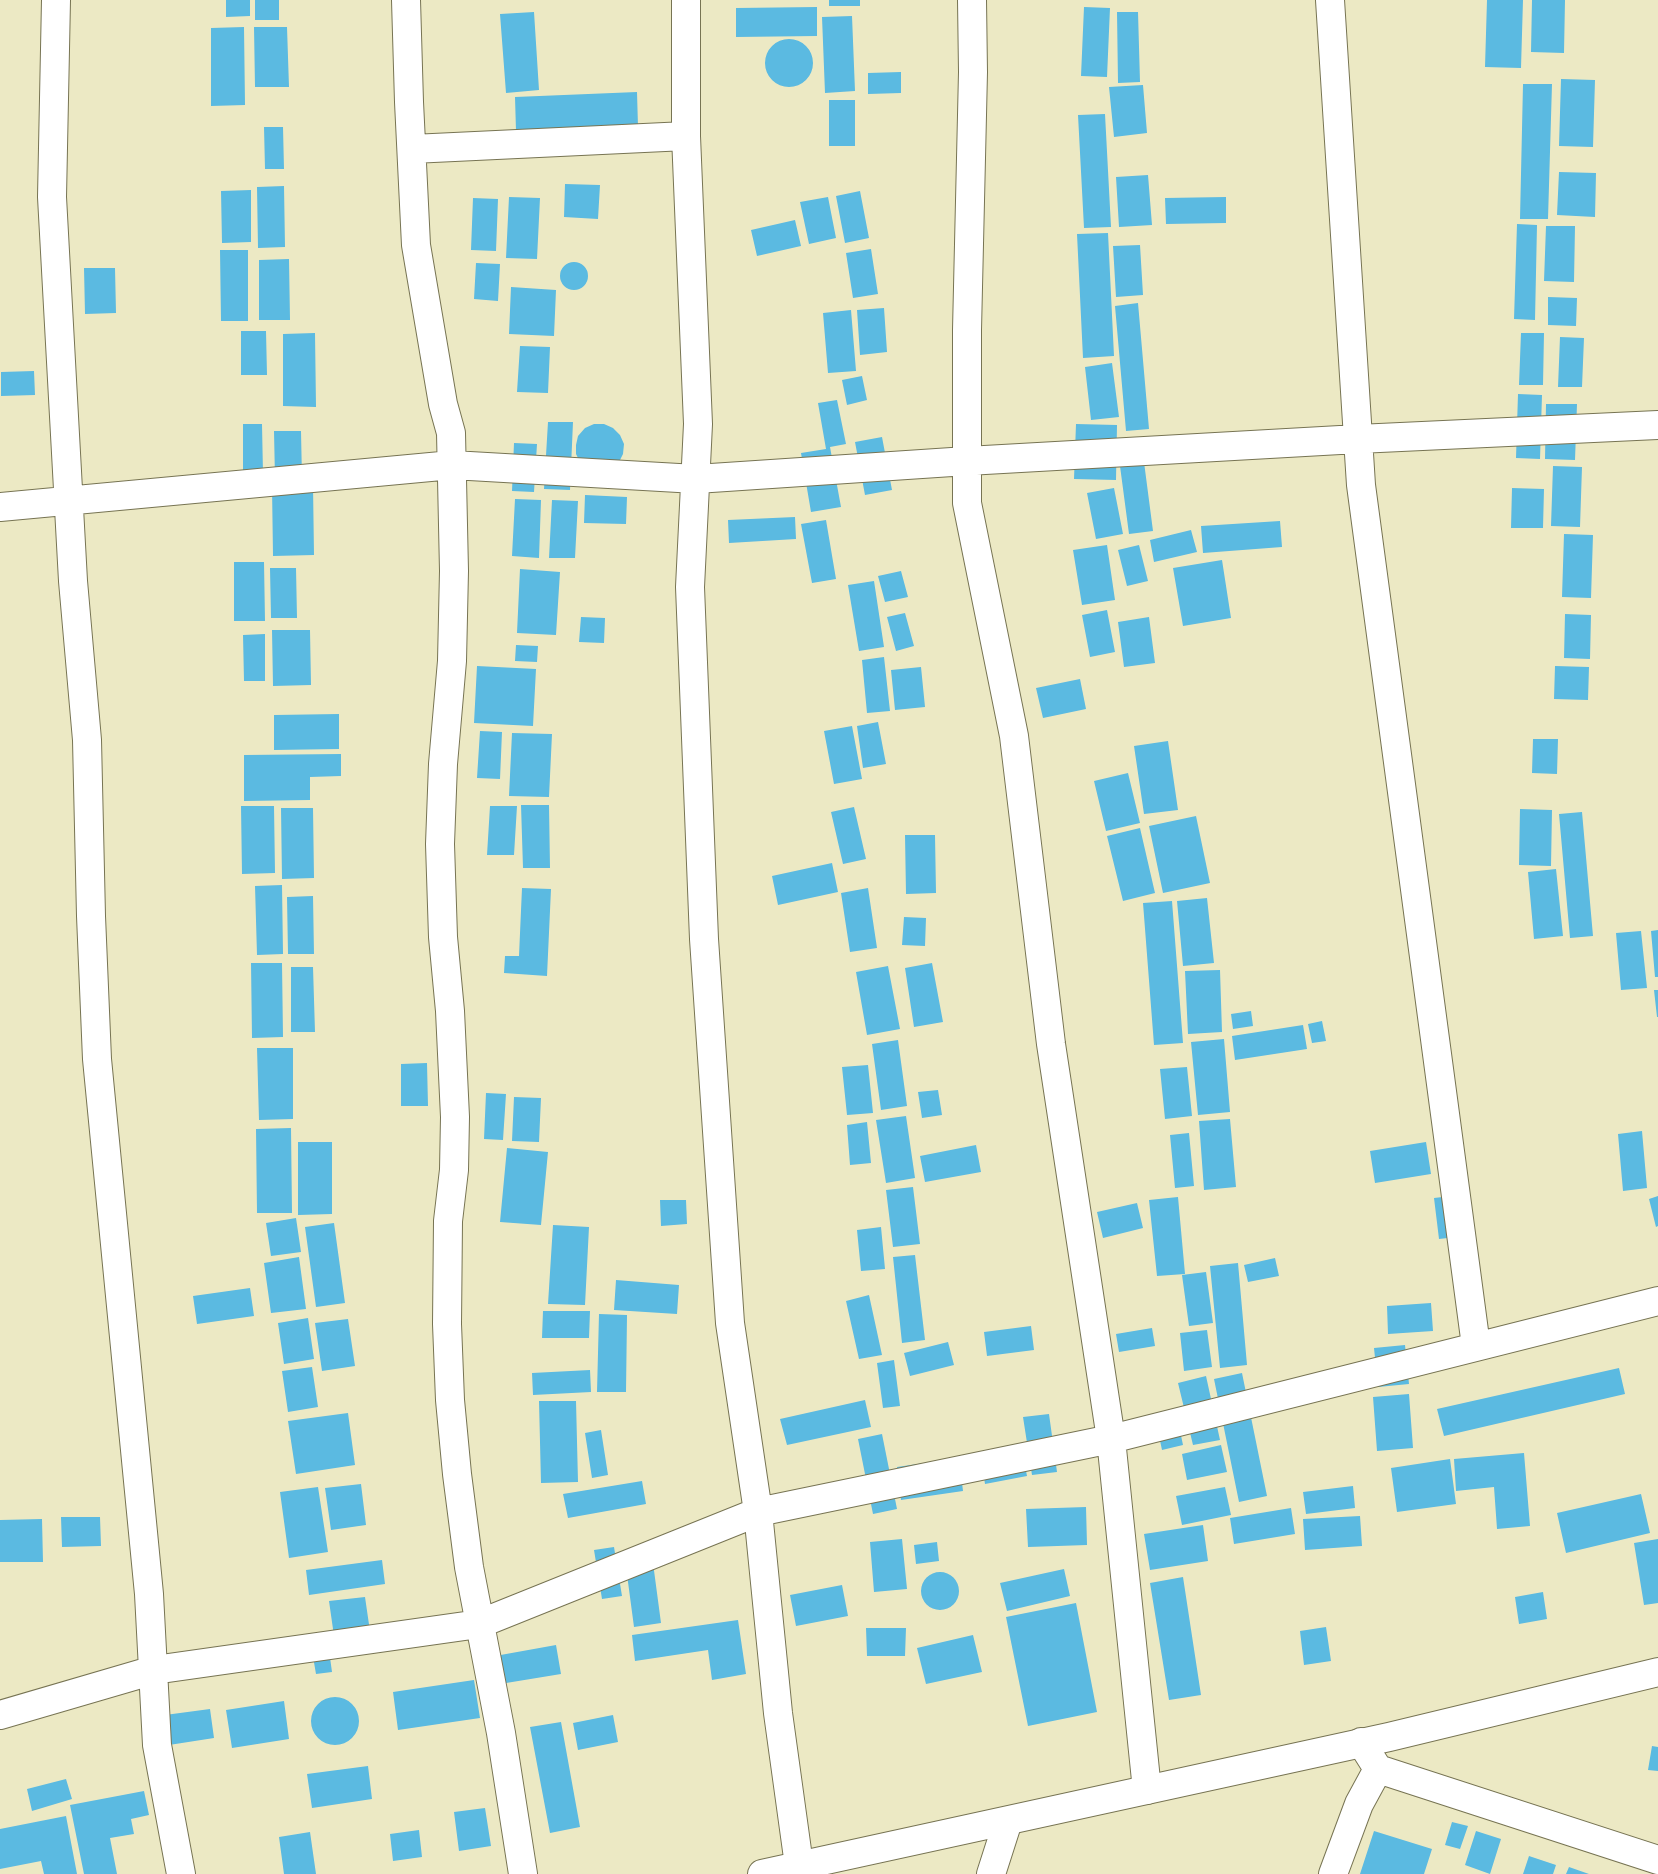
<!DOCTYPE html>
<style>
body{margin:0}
canvas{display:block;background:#ece9c4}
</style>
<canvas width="1658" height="1874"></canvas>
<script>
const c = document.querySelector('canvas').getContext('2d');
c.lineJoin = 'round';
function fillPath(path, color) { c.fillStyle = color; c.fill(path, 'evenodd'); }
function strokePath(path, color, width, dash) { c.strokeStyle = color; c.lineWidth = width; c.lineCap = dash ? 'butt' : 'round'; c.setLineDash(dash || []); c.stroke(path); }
fillPath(new Path2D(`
 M 226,0 L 250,0 L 250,16 L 226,17 Z
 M 255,0 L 279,0 L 279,20 L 255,20 Z
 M 829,0 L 860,0 L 860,6 L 829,6 Z
 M 1487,0 L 1523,0 L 1521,68 L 1485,67 Z
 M 1532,0 L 1565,0 L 1564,53 L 1531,52 Z
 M 817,7 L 817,36 L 736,37 L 736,8 Z
 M 1084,7 L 1110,8 L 1107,77 L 1081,76 Z
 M 534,12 L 539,90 L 506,93 L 500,14 Z
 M 1117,12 L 1138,12 L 1140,82 L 1118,83 Z
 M 852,16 L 855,91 L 825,93 L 822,17 Z
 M 244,27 L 245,105 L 211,106 L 211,28 Z
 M 254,27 L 287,27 L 289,87 L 255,87 Z
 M765 63a24 24 0 1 1 48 0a24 24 0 1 1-48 0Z
 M 901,72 L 901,93 L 868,94 L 868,73 Z
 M 1561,79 L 1595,80 L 1593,147 L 1559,146 Z
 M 1523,84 L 1552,84 L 1548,219 L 1520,219 Z
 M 1143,85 L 1147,133 L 1114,137 L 1109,87 Z
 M 637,92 L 638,127 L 516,131 L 515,97 Z
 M 829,100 L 855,100 L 855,146 L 829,146 Z
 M 1105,114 L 1111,227 L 1084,228 L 1078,115 Z
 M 264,127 L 283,127 L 284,169 L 265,169 Z
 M 1559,172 L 1596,173 L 1595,217 L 1557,215 Z
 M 1148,175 L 1152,225 L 1119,227 L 1116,177 Z
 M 565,184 L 600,185 L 598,219 L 564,217 Z
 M 284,186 L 285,247 L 258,248 L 257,187 Z
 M 251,190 L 251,242 L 222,243 L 221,191 Z
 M 860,191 L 869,238 L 845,243 L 836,196 Z
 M 509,197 L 540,198 L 537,259 L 506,258 Z
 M 828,197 L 836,238 L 809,244 L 800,202 Z
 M 1226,197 L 1226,223 L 1166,224 L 1165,198 Z
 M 473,198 L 498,199 L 496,251 L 471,250 Z
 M 795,220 L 801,246 L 757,256 L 751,230 Z
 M 1517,224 L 1537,225 L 1535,320 L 1514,319 Z
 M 1546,226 L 1575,226 L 1574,282 L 1544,281 Z
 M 1108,233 L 1114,356 L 1083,358 L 1077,234 Z
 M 1140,245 L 1143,295 L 1116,297 L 1113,246 Z
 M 871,249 L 878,294 L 853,298 L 846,253 Z
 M 220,250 L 248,250 L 248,321 L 221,321 Z
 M 289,259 L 290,320 L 259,320 L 259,260 Z
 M560 276a14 14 0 1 1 28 0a14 14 0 1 1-28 0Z
 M 476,263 L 500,264 L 498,301 L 474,299 Z
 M 84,268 L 115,268 L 116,313 L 85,314 Z
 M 511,287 L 556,290 L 554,336 L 509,334 Z
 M 1548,297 L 1577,298 L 1576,326 L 1548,325 Z
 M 1138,303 L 1149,429 L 1126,431 L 1115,306 Z
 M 884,308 L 887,352 L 860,355 L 857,310 Z
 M 851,310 L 856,371 L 828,373 L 823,313 Z
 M 241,331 L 266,331 L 267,375 L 241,375 Z
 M 315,333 L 316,407 L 283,406 L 283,334 Z
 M 1521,333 L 1544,333 L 1543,385 L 1519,385 Z
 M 1560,337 L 1584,338 L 1582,387 L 1558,387 Z
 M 520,346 L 550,347 L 548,393 L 517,392 Z
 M 1112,363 L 1119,417 L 1091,420 L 1085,367 Z
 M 34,371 L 35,395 L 1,396 L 1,372 Z
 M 862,376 L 867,400 L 847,405 L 842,380 Z
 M 1518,394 L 1542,395 L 1540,459 L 1516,458 Z
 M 837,400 L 846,444 L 830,447 L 841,507 L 811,512 L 801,453 L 826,449 L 818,403 Z
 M 1546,404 L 1577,404 L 1575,460 L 1545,459 Z
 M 548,422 L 573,422 L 570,490 L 544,489 Z
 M 243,424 L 262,424 L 263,474 L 243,474 Z
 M 594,424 L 604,424 L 613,428 L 620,435 L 624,444 L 623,454 L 619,462 L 580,462 L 576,454 L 576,445 L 578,436 L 585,428 Z
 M 1076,424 L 1117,425 L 1116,480 L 1074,479 Z
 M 274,431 L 301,431 L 302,479 L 275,479 Z
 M 882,437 L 892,490 L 865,495 L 855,442 Z
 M 514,443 L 537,444 L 534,492 L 512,491 Z
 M 1144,462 L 1153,531 L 1129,534 L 1120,466 Z
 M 1553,466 L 1582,467 L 1580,527 L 1551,526 Z
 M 313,485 L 314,555 L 273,556 L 272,486 Z
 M 1114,488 L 1123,534 L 1096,539 L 1087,493 Z
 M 1512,488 L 1544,489 L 1543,528 L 1511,528 Z
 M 585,495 L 627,497 L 626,524 L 584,523 Z
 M 515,499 L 541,500 L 539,558 L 512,556 Z
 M 552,500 L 578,501 L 575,558 L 549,558 Z
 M 795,517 L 796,539 L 729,543 L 728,520 Z
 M 826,520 L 836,579 L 812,583 L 801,524 Z
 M 1280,521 L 1282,547 L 1203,553 L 1201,526 Z
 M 1191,530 L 1197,552 L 1154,562 L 1150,540 Z
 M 1564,534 L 1593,535 L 1591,598 L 1562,597 Z
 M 1107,545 L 1115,600 L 1082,605 L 1073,550 Z
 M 1139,545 L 1148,581 L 1127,586 L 1118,550 Z
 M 1222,560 L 1231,618 L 1183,626 L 1173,568 Z
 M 234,562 L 264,562 L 265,621 L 234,621 Z
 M 270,568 L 296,568 L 297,618 L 271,618 Z
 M 520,569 L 560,572 L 556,635 L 517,633 Z
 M 901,571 L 908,597 L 885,602 L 878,576 Z
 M 874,581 L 884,647 L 859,651 L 848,585 Z
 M 1107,610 L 1115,652 L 1090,657 L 1082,615 Z
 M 905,613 L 914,646 L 896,651 L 887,617 Z
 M 1565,614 L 1591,615 L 1590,659 L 1564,658 Z
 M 581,617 L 605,618 L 604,643 L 579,642 Z
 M 1149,617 L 1155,663 L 1124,667 L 1118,622 Z
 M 272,630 L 310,630 L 311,685 L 273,686 Z
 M 265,634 L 265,681 L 244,681 L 243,635 Z
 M 516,645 L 538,646 L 537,662 L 515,661 Z
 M 884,657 L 890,711 L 867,713 L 862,660 Z
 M 477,666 L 536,669 L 533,726 L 474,723 Z
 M 1555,666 L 1589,667 L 1588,700 L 1554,699 Z
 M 921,667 L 925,707 L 895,710 L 891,670 Z
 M 1080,679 L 1086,709 L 1043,718 L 1036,688 Z
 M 339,714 L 339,749 L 274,750 L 274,715 Z
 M 878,722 L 886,764 L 863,768 L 857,726 Z
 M 852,726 L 862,779 L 834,784 L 824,731 Z
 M 480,731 L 502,732 L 500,779 L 477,778 Z
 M 512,733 L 552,734 L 549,797 L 509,796 Z
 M 1533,739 L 1558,739 L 1557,774 L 1532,773 Z
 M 1168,741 L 1178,810 L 1144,814 L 1134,746 Z
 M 341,754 L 341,776 L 310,777 L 310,800 L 244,801 L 244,755 Z
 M 1128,773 L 1140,823 L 1106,831 L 1094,781 Z
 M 521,805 L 549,805 L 550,868 L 523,868 Z
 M 241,806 L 274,806 L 275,873 L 242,874 Z
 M 490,806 L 517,806 L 514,855 L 487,855 Z
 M 854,807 L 866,859 L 843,864 L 831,812 Z
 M 281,808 L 313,808 L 314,878 L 282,879 Z
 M 1520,809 L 1552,810 L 1551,866 L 1519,865 Z
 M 1582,812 L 1593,936 L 1570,938 L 1559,814 Z
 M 1196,816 L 1210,883 L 1163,893 L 1149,826 Z
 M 1140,828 L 1155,893 L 1123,901 L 1107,836 Z
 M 905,835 L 935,835 L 936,893 L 906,894 Z
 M 832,863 L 838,892 L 778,905 L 772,876 Z
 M 1556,869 L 1563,936 L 1534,939 L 1528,872 Z
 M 282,885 L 283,954 L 257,955 L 255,886 Z
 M 522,888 L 551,889 L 547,976 L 504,973 L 505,956 L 519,956 Z
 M 868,888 L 877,948 L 850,952 L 841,893 Z
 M 313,896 L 314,954 L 288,954 L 287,897 Z
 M 1207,898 L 1214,963 L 1183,966 L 1177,901 Z
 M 1172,901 L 1183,1043 L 1154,1045 L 1143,903 Z
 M 904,917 L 926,918 L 925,946 L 902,945 Z
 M 1658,930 L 1658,977 L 1655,977 L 1651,931 Z
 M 1641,931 L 1647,988 L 1621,990 L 1616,933 Z
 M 251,963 L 282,963 L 283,1037 L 252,1038 Z
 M 932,963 L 943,1022 L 914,1027 L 905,968 Z
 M 888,966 L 900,1029 L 867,1035 L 856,972 Z
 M 291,967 L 313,967 L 315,1032 L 291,1032 Z
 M 1220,970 L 1222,1032 L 1188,1034 L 1185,971 Z
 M 1654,990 L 1658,990 L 1658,1017 L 1657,1017 Z
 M 1251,1011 L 1253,1026 L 1233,1029 L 1231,1014 Z
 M 1322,1021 L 1326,1041 L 1312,1043 L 1308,1024 Z
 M 1303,1025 L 1307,1049 L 1235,1060 L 1232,1036 Z
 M 1224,1039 L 1230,1112 L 1198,1115 L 1191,1042 Z
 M 898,1040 L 907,1106 L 881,1110 L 872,1044 Z
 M 257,1048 L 293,1048 L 293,1119 L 259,1120 Z
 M 427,1063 L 428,1106 L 401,1106 L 401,1064 Z
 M 868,1065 L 873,1113 L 847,1115 L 842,1067 Z
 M 1187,1067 L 1192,1116 L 1165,1119 L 1160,1069 Z
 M 938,1090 L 942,1115 L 922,1118 L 918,1092 Z
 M 486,1093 L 506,1094 L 503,1140 L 484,1139 Z
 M 514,1097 L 541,1098 L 539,1142 L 512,1141 Z
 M 906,1116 L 915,1178 L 886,1183 L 876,1120 Z
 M 1230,1119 L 1236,1187 L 1204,1190 L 1199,1121 Z
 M 867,1122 L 871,1163 L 850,1165 L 847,1125 Z
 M 291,1128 L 292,1213 L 257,1213 L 256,1129 Z
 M 1642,1131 L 1647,1188 L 1623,1191 L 1618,1134 Z
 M 1189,1133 L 1194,1186 L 1175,1188 L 1170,1135 Z
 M 298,1142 L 332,1142 L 332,1214 L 298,1215 Z
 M 1426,1142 L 1431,1174 L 1375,1183 L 1370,1151 Z
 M 976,1145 L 981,1172 L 925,1182 L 920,1156 Z
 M 507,1148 L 548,1152 L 541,1225 L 500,1222 Z
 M 913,1187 L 920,1244 L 893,1247 L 886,1190 Z
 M 1460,1195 L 1465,1236 L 1439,1239 L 1434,1198 Z
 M 1658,1196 L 1658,1226 L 1656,1227 L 1649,1199 Z
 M 1178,1197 L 1185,1274 L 1157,1276 L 1149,1200 Z
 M 660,1200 L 686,1200 L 687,1224 L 661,1226 Z
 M 1137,1203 L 1143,1228 L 1103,1238 L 1097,1212 Z
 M 296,1218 L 301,1252 L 271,1256 L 266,1223 Z
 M 334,1223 L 345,1303 L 316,1307 L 305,1227 Z
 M 553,1225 L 589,1227 L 585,1305 L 548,1304 Z
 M 881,1227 L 885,1269 L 861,1271 L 857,1230 Z
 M 915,1255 L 925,1340 L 902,1343 L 893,1257 Z
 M 299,1257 L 306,1309 L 271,1313 L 264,1263 Z
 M 1275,1258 L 1279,1276 L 1248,1282 L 1244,1265 Z
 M 1238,1263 L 1247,1365 L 1220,1368 L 1210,1266 Z
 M 1206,1272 L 1213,1323 L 1189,1326 L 1182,1275 Z
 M 616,1280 L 679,1285 L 677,1314 L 614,1310 Z
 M 250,1288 L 254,1316 L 197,1324 L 193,1296 Z
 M 869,1295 L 882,1355 L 859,1359 L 846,1301 Z
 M 1431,1303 L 1433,1331 L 1388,1334 L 1387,1306 Z
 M 543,1311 L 590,1311 L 589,1338 L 542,1338 Z
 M 599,1314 L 627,1315 L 626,1392 L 597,1392 Z
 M 308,1318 L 314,1359 L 284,1364 L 278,1323 Z
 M 348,1319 L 355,1366 L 322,1371 L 315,1323 Z
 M 1031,1326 L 1034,1350 L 987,1356 L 984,1332 Z
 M 1152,1328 L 1155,1346 L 1119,1352 L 1116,1334 Z
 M 1207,1330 L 1212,1367 L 1184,1371 L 1180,1333 Z
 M 948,1342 L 954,1365 L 910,1376 L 904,1353 Z
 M 1405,1345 L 1409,1384 L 1378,1387 L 1374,1348 Z
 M 894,1360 L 900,1406 L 883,1408 L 877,1363 Z
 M 312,1367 L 318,1407 L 288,1412 L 282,1371 Z
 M 1619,1368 L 1625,1394 L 1444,1436 L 1437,1409 Z
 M 590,1370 L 591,1392 L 533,1395 L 532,1373 Z
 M 1242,1373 L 1267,1496 L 1239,1502 L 1214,1379 Z
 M 1206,1376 L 1220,1440 L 1193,1445 L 1178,1383 Z
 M 1409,1394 L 1413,1448 L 1377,1451 L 1373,1397 Z
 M 865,1400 L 871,1427 L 787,1445 L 780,1419 Z
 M 539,1401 L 576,1401 L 578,1482 L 541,1483 Z
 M 348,1413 L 355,1465 L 296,1474 L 288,1421 Z
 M 1049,1414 L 1057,1472 L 1032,1475 L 1023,1417 Z
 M 1179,1426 L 1183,1445 L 1162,1450 L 1158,1431 Z
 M 601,1430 L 608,1475 L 592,1478 L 585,1433 Z
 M 882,1434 L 897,1509 L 873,1514 L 858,1439 Z
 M 1221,1445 L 1227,1472 L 1187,1480 L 1182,1454 Z
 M 1022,1450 L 1027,1476 L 985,1484 L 981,1458 Z
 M 1524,1453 L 1530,1526 L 1497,1529 L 1494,1487 L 1456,1491 L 1454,1459 Z
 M 959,1458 L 963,1491 L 901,1500 L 897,1467 Z
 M 1450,1459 L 1456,1504 L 1397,1512 L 1391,1468 Z
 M 642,1481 L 646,1504 L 568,1518 L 563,1494 Z
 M 361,1484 L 366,1525 L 331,1530 L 325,1488 Z
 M 1353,1486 L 1355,1508 L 1306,1514 L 1303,1492 Z
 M 318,1487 L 328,1552 L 289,1558 L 280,1492 Z
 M 1225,1487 L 1231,1515 L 1182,1525 L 1176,1496 Z
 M 1641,1494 L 1650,1533 L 1566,1553 L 1557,1513 Z
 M 1086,1507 L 1087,1545 L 1028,1547 L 1026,1509 Z
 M 1291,1508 L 1295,1534 L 1234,1544 L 1230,1518 Z
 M 1360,1516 L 1362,1546 L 1305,1550 L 1303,1519 Z
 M 61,1517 L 100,1517 L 101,1546 L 62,1547 Z
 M 42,1519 L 43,1562 L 0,1562 L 0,1520 Z
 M 1203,1525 L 1208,1561 L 1150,1570 L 1144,1534 Z
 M 902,1539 L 907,1589 L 874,1592 L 870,1542 Z
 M 1658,1539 L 1658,1603 L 1644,1605 L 1634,1543 Z
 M 937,1542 L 939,1561 L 916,1564 L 914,1545 Z
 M 614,1547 L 622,1596 L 602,1599 L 594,1550 Z
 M 651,1548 L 661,1623 L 634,1627 L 624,1552 Z
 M 382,1560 L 385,1584 L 309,1595 L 306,1570 Z
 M 1064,1569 L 1070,1596 L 1007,1611 L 1000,1583 Z
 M921 1591a19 19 0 1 1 38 0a19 19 0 1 1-38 0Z
 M 1183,1577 L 1201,1695 L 1169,1700 L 1150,1583 Z
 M 842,1585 L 848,1616 L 796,1626 L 790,1595 Z
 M 1543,1592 L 1547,1619 L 1519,1624 L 1515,1597 Z
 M 365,1597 L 373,1652 L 337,1657 L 329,1601 Z
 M 1076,1603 L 1097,1712 L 1028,1726 L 1006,1617 Z
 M 738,1620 L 746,1674 L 712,1680 L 708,1650 L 635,1661 L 632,1635 Z
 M 1326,1627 L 1331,1661 L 1304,1665 L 1300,1631 Z
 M 866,1628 L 906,1628 L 905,1656 L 867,1656 Z
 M 973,1635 L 982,1672 L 926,1684 L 917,1648 Z
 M 328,1643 L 332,1672 L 316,1674 L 311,1645 Z
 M 556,1645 L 561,1674 L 500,1684 L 495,1656 Z
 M 474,1680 L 480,1718 L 398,1730 L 393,1692 Z
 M311 1721a24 24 0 1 1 48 0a24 24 0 1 1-48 0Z
 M 284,1701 L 289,1739 L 232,1748 L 226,1710 Z
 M 210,1709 L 214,1738 L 169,1745 L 165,1715 Z
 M 613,1715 L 618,1742 L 578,1750 L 573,1723 Z
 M 561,1722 L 580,1827 L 550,1833 L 530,1727 Z
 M 1652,1746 L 1658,1747 L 1658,1771 L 1648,1770 Z
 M 368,1766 L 372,1799 L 312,1808 L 307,1774 Z
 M 66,1779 L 72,1799 L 32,1811 L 27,1789 Z
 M 144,1791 L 149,1815 L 131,1819 L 134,1834 L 110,1838 L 117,1874 L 84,1874 L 70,1805 Z
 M 485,1808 L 491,1846 L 459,1851 L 454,1812 Z
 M 66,1816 L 77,1874 L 44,1874 L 41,1861 L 0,1869 L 0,1829 Z
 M 1452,1822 L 1468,1826 L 1460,1849 L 1445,1845 Z
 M 419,1830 L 422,1857 L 393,1861 L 390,1834 Z
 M 1374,1831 L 1432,1849 L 1424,1874 L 1360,1874 Z
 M 1476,1831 L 1501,1839 L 1490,1874 L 1465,1865 Z
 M 310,1832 L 316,1874 L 284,1874 L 279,1837 Z
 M 1529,1856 L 1556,1865 L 1553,1874 L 1523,1874 Z
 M 1569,1867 L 1589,1874 L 1566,1874 Z`), '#5bbae1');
const minor = new Path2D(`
 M 56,0 L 52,197 L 73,581 L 87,740 L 91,916 L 97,1059 L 149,1594 L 157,1745 L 181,1874
 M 406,0 L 409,102 L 416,245 L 443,404 L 451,433 L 454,571 L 452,661 L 443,764 L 440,844 L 443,937 L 450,1011 L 455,1117 L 454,1170 L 448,1221 L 447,1324 L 450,1400 L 457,1474 L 469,1567 L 501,1733 L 523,1874
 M 686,0 L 686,136 L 698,424 L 690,587 L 704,939 L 730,1323 L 758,1512 L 778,1713 L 799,1865
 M 972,0 L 973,72 L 967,330 L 967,503 L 1014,736 L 1051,1044 L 1111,1439 L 1147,1790
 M 1330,0 L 1361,485 L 1476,1346
 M 412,149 L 686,136
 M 0,507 L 452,465 L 696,479 L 967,461 L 1358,439 L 1658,425
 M 0,1715 L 154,1670 L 479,1624 L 758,1512 L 1111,1439 L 1658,1301
 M 1361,1742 L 1378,1769 L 1658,1860
 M 991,1874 L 1008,1821
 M 1333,1874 L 1359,1804 L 1378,1769`);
const tertiary = new Path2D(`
 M 762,1874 L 1389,1737 L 1658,1672`);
strokePath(minor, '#777453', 30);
strokePath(tertiary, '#777453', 30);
strokePath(minor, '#fff', 28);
strokePath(tertiary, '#fff', 28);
</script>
